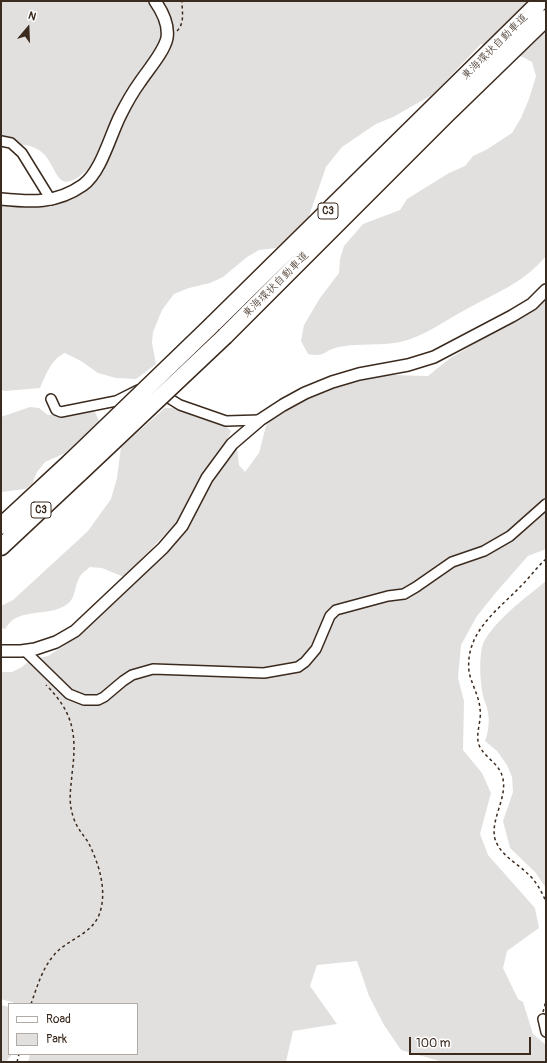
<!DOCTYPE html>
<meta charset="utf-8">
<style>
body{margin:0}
#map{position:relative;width:547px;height:1063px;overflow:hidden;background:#fff;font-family:Pangolin,sans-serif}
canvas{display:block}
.frame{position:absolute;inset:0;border:2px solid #3b2a1e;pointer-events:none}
.legend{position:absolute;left:8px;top:1003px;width:130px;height:52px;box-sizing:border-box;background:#fff;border:1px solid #b1aaa5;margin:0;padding:5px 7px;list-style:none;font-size:12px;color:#3b2a1e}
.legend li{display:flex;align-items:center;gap:8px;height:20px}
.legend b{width:20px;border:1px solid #b1aaa5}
.north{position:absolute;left:8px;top:8px;width:40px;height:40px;-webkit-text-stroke:3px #fff;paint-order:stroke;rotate:19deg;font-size:11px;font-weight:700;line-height:16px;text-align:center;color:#3b2a1e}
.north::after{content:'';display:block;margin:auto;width:14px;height:18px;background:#3b2a1e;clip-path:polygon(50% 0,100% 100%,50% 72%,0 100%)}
.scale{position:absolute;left:409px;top:1037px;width:122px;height:18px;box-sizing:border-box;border:2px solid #3b2a1e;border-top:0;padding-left:5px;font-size:12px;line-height:14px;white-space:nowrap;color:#3b2a1e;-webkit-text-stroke:3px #fff;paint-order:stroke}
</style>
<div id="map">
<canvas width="547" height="1063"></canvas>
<div class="frame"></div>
<ul class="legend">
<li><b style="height:5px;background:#fff"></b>Road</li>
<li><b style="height:11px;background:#e2e0de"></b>Park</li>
</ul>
<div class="north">N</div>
<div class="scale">100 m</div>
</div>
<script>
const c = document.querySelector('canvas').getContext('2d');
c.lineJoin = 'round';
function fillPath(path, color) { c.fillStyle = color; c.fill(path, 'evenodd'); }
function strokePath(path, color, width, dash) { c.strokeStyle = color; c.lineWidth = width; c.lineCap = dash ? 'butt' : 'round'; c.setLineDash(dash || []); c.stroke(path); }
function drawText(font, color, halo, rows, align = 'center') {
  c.font = font + ' Pangolin,"Klee One",sans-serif'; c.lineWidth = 3.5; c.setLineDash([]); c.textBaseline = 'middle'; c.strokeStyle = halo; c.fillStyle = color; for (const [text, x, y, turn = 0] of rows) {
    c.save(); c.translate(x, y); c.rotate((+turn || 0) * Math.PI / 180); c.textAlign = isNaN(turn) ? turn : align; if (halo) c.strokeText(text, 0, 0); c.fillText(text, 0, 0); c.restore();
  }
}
fillPath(new Path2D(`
 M 1,1 L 150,1 L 160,16 L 163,33 L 159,46 L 128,91 L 90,167 C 51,205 61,159 35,148 C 25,143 11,145 1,145 Z
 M 161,1 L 546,1 L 546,256 C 523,284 493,294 463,311 C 443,322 423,337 400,342 C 380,346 359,343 339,347 C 324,350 325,358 308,354 L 301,341 L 304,325 L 320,298 L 339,273 L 340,259 L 344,246 L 363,224 L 400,210 L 407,199 L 449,173 L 465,166 L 473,156 L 486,150 L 512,133 L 521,118 L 529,99 L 536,76 L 532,62 L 523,57 L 481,44 L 432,95 L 393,117 L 376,124 L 342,147 L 326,167 L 308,219 L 277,248 L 259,250 L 247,257 L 223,277 L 210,283 L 189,288 L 174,294 L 162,310 L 153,332 L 152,343 L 156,364 L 136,379 L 116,378 L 98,373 L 81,361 L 65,353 C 51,359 46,375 40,388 L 5,391 L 1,390 L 1,204 L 27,207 L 51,206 L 67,201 L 83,192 L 97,177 L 106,163 L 128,110 L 166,51 Z
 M 546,301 L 546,549 L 528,556 L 498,590 L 477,616 L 461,645 L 458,678 L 464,701 L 463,750 L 482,773 L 491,793 L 480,834 L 488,855 L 535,908 L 539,928 L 507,951 L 503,968 L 518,999 L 523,1002 L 533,1034 L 546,1045 L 546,1062 L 443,1062 L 401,1050 L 384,1025 L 369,996 L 357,961 L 317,965 L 310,986 L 337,1024 L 293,1031 L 286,1062 L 28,1062 L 30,1054 L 137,1054 L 137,1004 L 18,1004 L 1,999 L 1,672 L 12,672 L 22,667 L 30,660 L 48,656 L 79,636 L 168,550 L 211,482 L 237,447 L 239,465 L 245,472 L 259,453 L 266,426 L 273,417 L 301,402 L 333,387 L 360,378 L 394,375 L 428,376 L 449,359 Z
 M 30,407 L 39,408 L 48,415 L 60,415 L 93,410 L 95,412 L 99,421 L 94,429 L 72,450 L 45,462 L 37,472 L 32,484 L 25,489 L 1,492 L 1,417 Z
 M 165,408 L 174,408 L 224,424 L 231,431 L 229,436 L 216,454 L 196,486 L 177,522 L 124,577 L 102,568 L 90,567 C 86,570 81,574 79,578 C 74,588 76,599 66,605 C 51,615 32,610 16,618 C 11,620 8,625 5,629 L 1,628 L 1,606 L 13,600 L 88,531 L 111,499 L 117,478 L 121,447 Z
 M 546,581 L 546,888 L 535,872 L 510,848 L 503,821 L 513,792 L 512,777 L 507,765 L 497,751 L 485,741 C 489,730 490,719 487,708 C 486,704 484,700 483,696 C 480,680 479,662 482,647 C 488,625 529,595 546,581 Z
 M 1,1005 L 9,1007 L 9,1054 L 12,1054 L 6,1062 L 1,1062 Z`), '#e2e0de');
const minor = new Path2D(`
 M 1,141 L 11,143 L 22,153 L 51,200
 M 159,392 L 180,405 L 226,421 L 260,420
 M 51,399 L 56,410 L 61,412 L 116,401 L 138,390
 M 25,651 L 69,694 L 84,700 L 98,700 L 104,697 L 123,681 L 132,675 L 153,669 L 264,673 L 298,667 L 305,662 L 316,649 L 330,616 L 336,610 L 388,596 L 404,594 L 416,587 L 452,562 L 484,551 L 510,536 L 546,504
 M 543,1019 L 546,1032`);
const tertiary = new Path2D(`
 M 1,199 C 31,202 56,204 83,185 C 101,172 110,136 120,116 C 126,104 132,93 140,82 C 148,70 164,52 167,38 C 169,25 162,11 155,1
 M 1,651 L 21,651 L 35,649 L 56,642 L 75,631 L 163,548 L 182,526 L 207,478 L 232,444 L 260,420 L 283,405 L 305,393 L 332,382 L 359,374 L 408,365 L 434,357 L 512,316 L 532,304 L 546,290`);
const motorway = new Path2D(`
 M 212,325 L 541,1
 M 225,336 L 447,114 L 546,18
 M 1,526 L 71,461
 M 1,547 L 81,472`);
strokePath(minor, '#3b2a1e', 12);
strokePath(tertiary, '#3b2a1e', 14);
strokePath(motorway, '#3b2a1e', 19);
strokePath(new Path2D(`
 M 177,31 C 185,23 182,12 182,1
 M 546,559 C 537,567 530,577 521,586 C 498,610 465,632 469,671 C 471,684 479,695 480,709 C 482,720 475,734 479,745 C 485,759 500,763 503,779 C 507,799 490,820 495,839 C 500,855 517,863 528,874 C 536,881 542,892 546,902
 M 31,1004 C 37,987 42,969 54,955 C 66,940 91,935 99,915 C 108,892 99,863 88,842 C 82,833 76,827 73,816 C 68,801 71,788 72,774 C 77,735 74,713 46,685
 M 543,1012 L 546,1001
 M 17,1062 L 19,1054`), '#3b2a1e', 1.5, [3, 3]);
strokePath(minor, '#fff', 9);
strokePath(tertiary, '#fff', 11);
strokePath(motorway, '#fff', 16);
const motorwayBridge = new Path2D(`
 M 71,461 L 212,325
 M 81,472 L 225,336`);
strokePath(motorwayBridge, '#3b2a1e', 19, []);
strokePath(motorwayBridge, '#fff', 16);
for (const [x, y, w] of [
 [328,211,20],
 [41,510,20]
]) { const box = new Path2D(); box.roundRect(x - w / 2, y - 8, w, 16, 3); c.fillStyle = '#fff'; c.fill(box); strokePath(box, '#3b2a1e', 1); }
drawText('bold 10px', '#3b2a1e', null, [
 ["C3",328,211],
 ["C3",41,510]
]);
drawText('11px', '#3b2a1e', '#fff', [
 ["東海環状自動車道",495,47,-45],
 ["東海環状自動車道",276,285,-45]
]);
</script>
